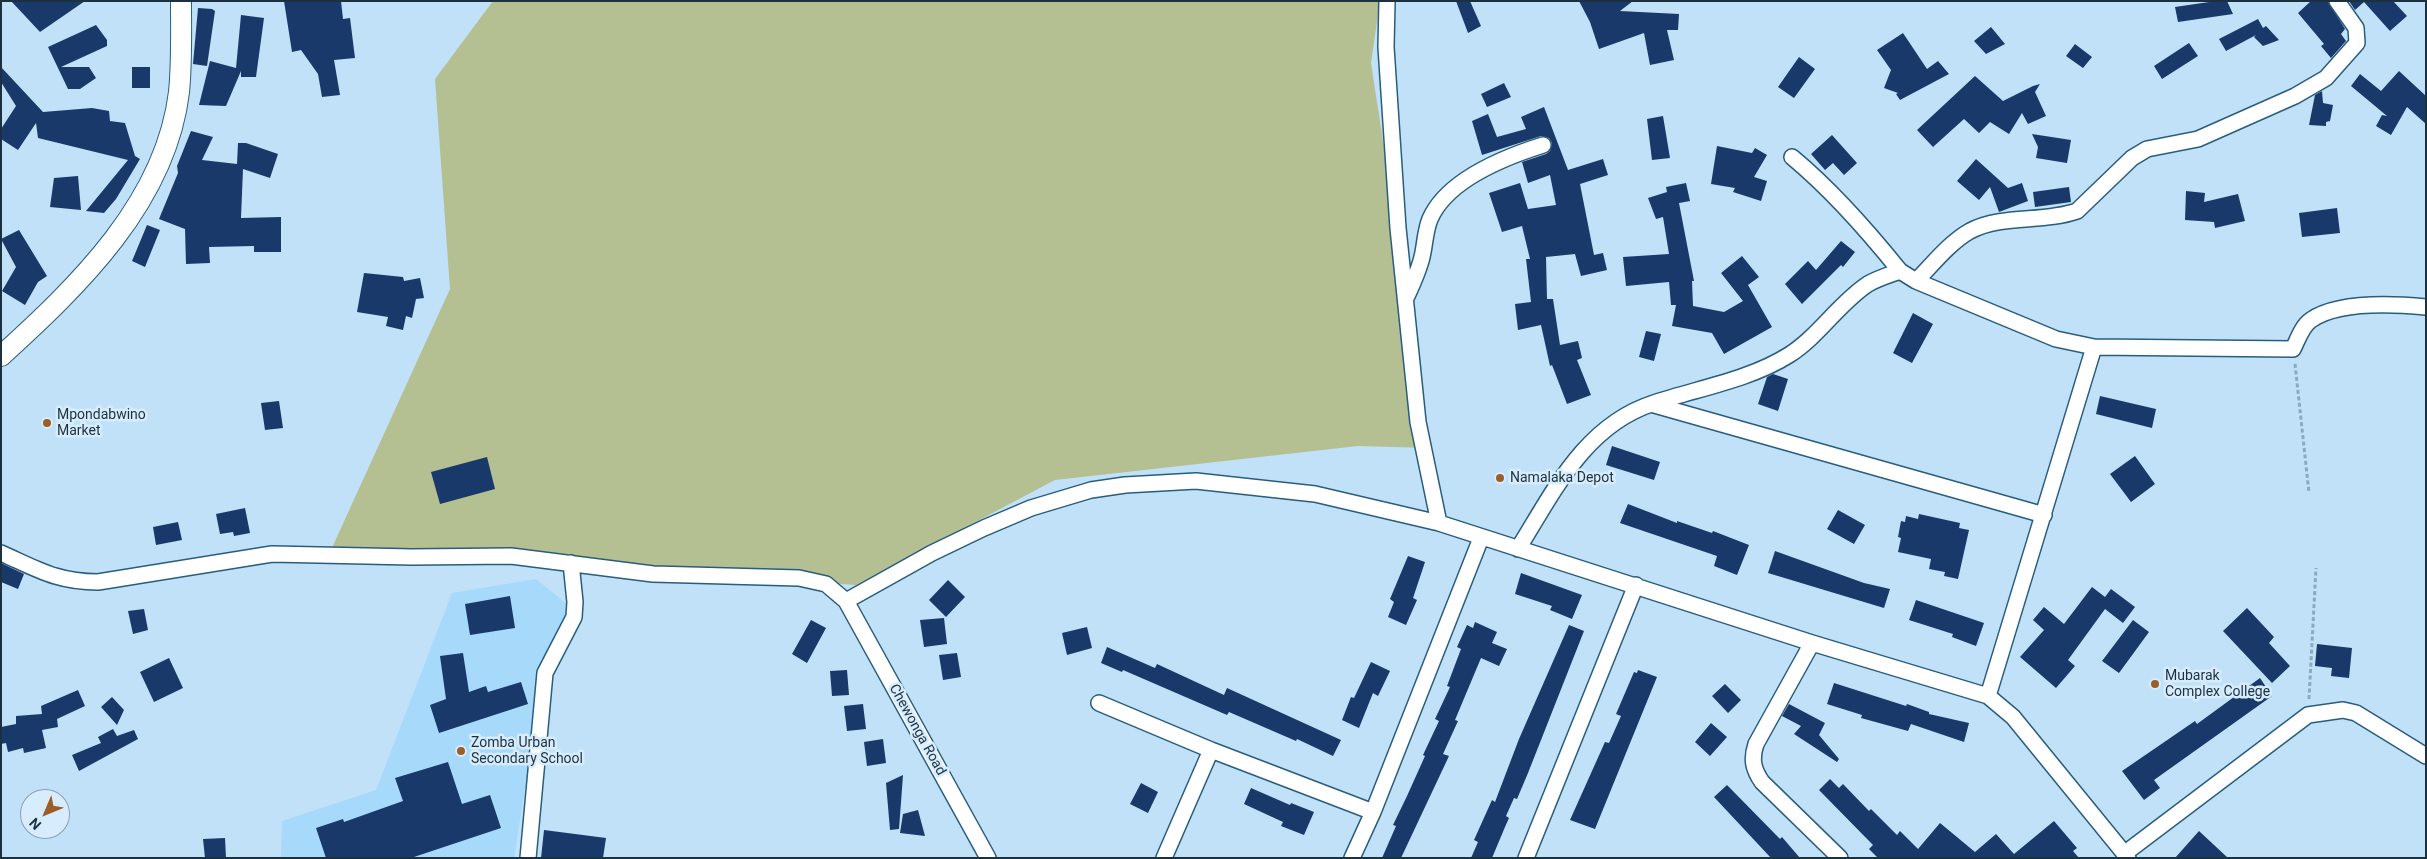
<!DOCTYPE html>
<style>
body{margin:0}
#map{position:relative;width:2427px;height:859px;overflow:hidden;background:#c0e1f7;font-family:Roboto,sans-serif}
canvas{display:block}
.frame{position:absolute;inset:0;border:2px solid #1b3140;pointer-events:none}
.north{position:absolute;left:20px;top:789px;width:50px;height:50px;box-sizing:border-box;background:#d7ecfc;border:1px solid #8ca1b1;border-radius:50%;rotate:225deg;font-size:14px;font-weight:700;line-height:20px;text-align:center;color:#1b3140}
.north::after{content:'';display:block;margin:auto;width:18px;height:22px;background:#9d5e25;clip-path:polygon(50% 0,100% 100%,50% 72%,0 100%)}
</style>
<div id="map">
<canvas width="2427" height="859"></canvas>
<div class="frame"></div>
<div class="north">N</div>
</div>
<script>
const c = document.querySelector('canvas').getContext('2d');
c.lineJoin = 'round';
function fillPath(path, color) { c.fillStyle = color; c.fill(path, 'evenodd'); }
function strokePath(path, color, width, dash) { c.strokeStyle = color; c.lineWidth = width; c.lineCap = dash ? 'butt' : 'round'; c.setLineDash(dash || []); c.stroke(path); }
function drawText(font, color, halo, rows, align = 'center') {
  c.font = font + ' Roboto,sans-serif'; c.lineWidth = 5; c.setLineDash([]); c.textBaseline = 'middle'; c.strokeStyle = halo; c.fillStyle = color; for (const [text, x, y, turn = 0] of rows) {
    c.save(); c.translate(x, y); c.rotate((+turn || 0) * Math.PI / 180); c.textAlign = isNaN(turn) ? turn : align; if (halo) c.strokeText(text, 0, 0); c.fillText(text, 0, 0); c.restore();
  }
}
fillPath(new Path2D(`
 M 536,579 L 568,605 L 537,712 L 514,858 L 281,858 L 282,821 L 376,790 L 452,593 Z`), '#a7d9fb');
fillPath(new Path2D(`
 M 493,1 L 1380,1 L 1371,63 L 1430,448 L 1358,446 L 1055,480 L 856,585 L 331,550 L 450,289 L 435,79 Z`), '#b4bf92');
fillPath(new Path2D(`
 M 11,1 L 85,1 L 40,32 Z
 M 284,1 L 341,1 L 343,19 L 350,18 L 355,58 L 334,60 L 340,95 L 322,97 L 318,74 L 301,50 L 292,52 Z
 M 1456,1 L 1470,1 L 1481,26 L 1468,33 Z
 M 1579,1 L 1633,1 L 1620,11 L 1679,14 L 1678,30 L 1667,30 L 1674,60 L 1650,65 L 1644,33 L 1599,49 L 1590,22 Z
 M 2216,1 L 2227,1 L 2233,14 L 2178,22 L 2175,7 Z
 M 2311,1 L 2328,1 L 2345,29 L 2341,34 L 2346,41 L 2331,58 L 2321,46 L 2324,44 L 2298,13 Z
 M 2349,1 L 2393,1 L 2407,16 L 2390,31 L 2364,2 L 2355,10 Z
 M 198,8 L 212,9 L 215,11 L 207,66 L 193,64 Z
 M 241,15 L 264,18 L 256,77 L 241,77 L 241,71 L 226,106 L 199,105 L 210,61 L 236,68 Z
 M 2258,19 L 2263,28 L 2266,26 L 2279,40 L 2263,46 L 2254,37 L 2256,35 L 2226,51 L 2219,39 Z
 M 96,25 L 107,40 L 107,46 L 61,67 L 89,67 L 96,78 L 80,89 L 68,89 L 48,47 Z
 M 1991,27 L 2005,44 L 1986,54 L 1974,41 Z
 M 1903,33 L 1927,69 L 1938,61 L 1949,74 L 1900,100 L 1896,94 L 1898,93 L 1884,88 L 1891,70 L 1877,50 Z
 M 2189,43 L 2198,56 L 2162,79 L 2154,66 Z
 M 2075,44 L 2092,57 L 2083,68 L 2066,56 Z
 M 1799,57 L 1815,69 L 1794,98 L 1778,87 Z
 M 1,67 L 43,112 L 92,108 L 109,111 L 110,121 L 125,123 L 135,156 L 140,159 L 116,199 L 104,213 L 86,211 L 128,160 L 38,138 L 36,123 L 18,150 L 1,139 L 1,129 L 16,106 L 1,82 Z
 M 132,67 L 150,67 L 150,88 L 132,88 Z
 M 2399,71 L 2426,96 L 2426,124 L 2407,107 L 2391,135 L 2376,126 L 2382,115 L 2387,116 L 2351,86 L 2360,74 L 2381,91 Z
 M 1975,76 L 2003,101 L 2033,86 L 2040,84 L 2035,92 L 2046,116 L 2028,124 L 2022,113 L 2009,134 L 1990,122 L 1979,133 L 1964,119 L 1933,147 L 1917,130 Z
 M 1504,83 L 1511,97 L 1487,107 L 1481,94 Z
 M 2322,91 L 2323,103 L 2333,105 L 2330,121 L 2326,122 L 2326,126 L 2309,125 L 2315,95 Z
 M 1544,107 L 1568,170 L 1603,159 L 1608,175 L 1580,184 L 1594,255 L 1603,253 L 1607,270 L 1581,276 L 1575,254 L 1546,257 L 1547,299 L 1553,299 L 1560,345 L 1578,341 L 1582,358 L 1577,360 L 1591,395 L 1567,404 L 1552,365 L 1550,366 L 1541,325 L 1518,330 L 1515,304 L 1531,302 L 1526,259 L 1530,259 L 1522,226 L 1502,232 L 1489,193 L 1520,183 L 1528,209 L 1556,205 L 1550,175 L 1528,183 L 1522,162 L 1546,154 L 1550,151 L 1552,143 L 1549,138 L 1541,136 L 1482,155 L 1472,121 L 1488,114 L 1497,137 L 1526,129 L 1521,117 Z
 M 1663,116 L 1670,158 L 1652,160 L 1647,119 Z
 M 191,131 L 213,137 L 202,160 L 237,164 L 238,143 L 246,143 L 278,154 L 270,178 L 243,169 L 241,218 L 281,217 L 281,252 L 254,252 L 254,246 L 209,247 L 210,263 L 186,264 L 185,229 L 159,219 L 178,173 L 177,166 Z
 M 2032,134 L 2071,140 L 2067,163 L 2036,158 L 2038,147 Z
 M 1832,135 L 1857,163 L 1844,175 L 1833,163 L 1825,170 L 1811,154 Z
 M 1717,146 L 1752,153 L 1755,148 L 1767,155 L 1754,177 L 1767,181 L 1761,201 L 1733,192 L 1735,188 L 1711,184 Z
 M 1976,159 L 2008,188 L 2022,183 L 2028,201 L 1999,212 L 1990,187 L 1979,200 L 1957,181 Z
 M 78,176 L 81,210 L 50,207 L 54,178 Z
 M 1686,183 L 1690,201 L 1679,203 L 1694,281 L 1692,281 L 1693,306 L 1724,312 L 1743,301 L 1721,273 L 1742,256 L 1759,277 L 1748,285 L 1772,327 L 1724,354 L 1712,333 L 1672,326 L 1676,305 L 1671,305 L 1669,282 L 1626,286 L 1623,257 L 1669,254 L 1663,217 L 1656,219 L 1648,198 L 1667,192 L 1666,187 Z
 M 2069,187 L 2071,202 L 2035,207 L 2033,192 Z
 M 2186,191 L 2205,193 L 2204,202 L 2238,194 L 2245,221 L 2215,228 L 2214,222 L 2185,220 Z
 M 2337,208 L 2340,233 L 2302,237 L 2299,213 Z
 M 147,225 L 160,230 L 145,267 L 132,261 Z
 M 19,230 L 47,276 L 38,282 L 25,305 L 2,291 L 16,267 L 1,239 Z
 M 1841,241 L 1855,252 L 1843,267 L 1841,265 L 1802,304 L 1785,284 L 1808,261 L 1816,270 Z
 M 364,273 L 403,277 L 404,281 L 420,278 L 424,298 L 416,299 L 412,318 L 406,316 L 403,330 L 386,326 L 388,317 L 357,312 Z
 M 1913,313 L 1933,324 L 1912,363 L 1893,353 Z
 M 1646,331 L 1661,334 L 1654,361 L 1639,357 Z
 M 1773,374 L 1788,379 L 1778,411 L 1758,404 L 1767,377 Z
 M 2100,396 L 2156,409 L 2152,428 L 2096,414 Z
 M 279,401 L 283,428 L 265,430 L 261,403 Z
 M 1612,446 L 1660,462 L 1654,480 L 1606,465 Z
 M 2135,456 L 2155,484 L 2131,502 L 2110,474 Z
 M 487,457 L 495,489 L 440,504 L 431,472 Z
 M 1628,504 L 1677,523 L 1677,521 L 1712,533 L 1713,531 L 1749,545 L 1737,575 L 1714,566 L 1717,556 L 1620,523 Z
 M 245,508 L 250,533 L 234,536 L 233,532 L 220,534 L 216,514 Z
 M 1838,510 L 1865,525 L 1854,544 L 1827,529 Z
 M 1919,514 L 1960,523 L 1959,528 L 1969,530 L 1958,579 L 1944,576 L 1945,572 L 1929,569 L 1931,559 L 1898,552 L 1901,538 L 1898,537 L 1901,521 L 1905,522 L 1906,516 L 1918,519 Z
 M 178,522 L 182,540 L 156,545 L 153,527 Z
 M 1775,551 L 1864,583 L 1890,589 L 1884,608 L 1768,573 Z
 M 1408,556 L 1425,562 L 1413,598 L 1417,600 L 1406,625 L 1388,617 L 1394,602 L 1390,599 Z
 M 1,563 L 24,574 L 18,589 L 1,582 Z
 M 1521,573 L 1582,595 L 1572,619 L 1550,610 L 1552,606 L 1515,594 Z
 M 948,580 L 965,597 L 946,617 L 929,600 Z
 M 2092,587 L 2105,597 L 2111,589 L 2135,607 L 2123,623 L 2105,609 L 2068,660 L 2075,666 L 2056,688 L 2020,657 L 2044,630 L 2033,620 L 2044,607 L 2064,624 Z
 M 510,596 L 515,628 L 470,635 L 465,604 Z
 M 1916,600 L 1984,623 L 1976,646 L 1952,637 L 1953,634 L 1909,620 Z
 M 2247,608 L 2274,637 L 2269,643 L 2290,666 L 2272,683 L 2223,631 Z
 M 144,609 L 148,630 L 133,634 L 128,611 Z
 M 944,618 L 947,644 L 924,647 L 920,620 Z
 M 811,620 L 826,628 L 807,663 L 792,654 Z
 M 2133,620 L 2149,632 L 2119,673 L 2102,661 Z
 M 1475,622 L 1497,632 L 1492,643 L 1507,649 L 1499,666 L 1481,658 L 1455,720 L 1458,721 L 1443,754 L 1449,756 L 1401,858 L 1382,858 L 1396,826 L 1393,825 L 1407,796 L 1425,756 L 1423,755 L 1439,721 L 1435,719 L 1450,687 L 1447,686 L 1461,649 L 1457,647 L 1467,625 L 1473,628 Z
 M 1569,625 L 1584,631 L 1528,773 L 1517,799 L 1514,798 L 1506,816 L 1509,818 L 1505,827 L 1492,858 L 1471,858 L 1478,842 L 1474,840 L 1492,800 L 1495,802 L 1519,739 Z
 M 1087,627 L 1092,648 L 1067,655 L 1062,633 Z
 M 2317,644 L 2352,648 L 2349,678 L 2331,676 L 2332,668 L 2315,666 Z
 M 1107,647 L 1155,668 L 1157,664 L 1224,695 L 1227,688 L 1341,740 L 1333,756 L 1297,739 L 1296,741 L 1229,712 L 1227,715 L 1123,670 L 1122,672 L 1101,663 Z
 M 463,653 L 469,692 L 486,686 L 488,692 L 521,682 L 528,704 L 439,733 L 430,705 L 446,699 L 440,656 Z
 M 957,653 L 961,677 L 943,680 L 939,655 Z
 M 169,658 L 183,688 L 154,702 L 140,672 Z
 M 1371,662 L 1390,671 L 1378,696 L 1373,693 L 1359,728 L 1342,720 L 1351,697 L 1354,698 Z
 M 847,670 L 849,695 L 832,696 L 830,671 Z
 M 1638,670 L 1657,677 L 1595,829 L 1570,820 L 1605,742 L 1609,743 L 1621,716 L 1616,714 L 1634,672 L 1637,673 Z
 M 2260,678 L 2272,696 L 2154,780 L 2160,788 L 2144,800 L 2122,771 L 2195,721 L 2197,724 Z
 M 1834,683 L 1906,706 L 1907,704 L 1929,712 L 1929,714 L 1969,723 L 1964,742 L 1911,724 L 1908,731 L 1861,718 L 1862,715 L 1827,704 Z
 M 1725,684 L 1741,700 L 1728,713 L 1712,696 Z
 M 78,690 L 85,706 L 57,719 L 58,727 L 42,730 L 46,748 L 24,753 L 23,748 L 8,752 L 6,743 L 1,744 L 1,727 L 16,724 L 16,716 L 42,714 L 41,706 Z
 M 112,697 L 124,710 L 117,725 L 101,707 Z
 M 863,704 L 866,729 L 847,731 L 844,706 Z
 M 1789,704 L 1825,723 L 1819,735 L 1839,759 L 1837,762 L 1794,734 L 1801,726 L 1782,716 Z
 M 1711,723 L 1727,737 L 1710,756 L 1695,742 Z
 M 113,729 L 117,736 L 134,730 L 138,739 L 79,771 L 72,755 L 101,743 L 98,737 Z
 M 883,739 L 886,763 L 867,766 L 864,742 Z
 M 448,762 L 462,804 L 490,795 L 501,828 L 411,858 L 326,858 L 316,828 L 343,819 L 344,822 L 403,801 L 395,778 Z
 M 903,775 L 899,829 L 890,830 L 886,783 Z
 M 1830,779 L 1839,788 L 1843,784 L 1869,811 L 1871,809 L 1897,835 L 1900,831 L 1918,849 L 1940,823 L 1975,852 L 1996,834 L 2014,854 L 2054,821 L 2077,848 L 2073,851 L 2079,858 L 1878,858 L 1869,849 L 1873,845 L 1819,790 Z
 M 1141,783 L 1158,792 L 1148,813 L 1130,804 Z
 M 1727,785 L 1780,839 L 1782,837 L 1800,858 L 1771,858 L 1714,797 Z
 M 1251,788 L 1290,805 L 1291,803 L 1314,812 L 1304,835 L 1281,826 L 1283,822 L 1244,804 Z
 M 918,810 L 925,836 L 900,833 L 903,814 Z
 M 544,830 L 606,838 L 603,858 L 541,858 Z
 M 2199,831 L 2228,858 L 2175,858 Z
 M 225,838 L 226,858 L 205,858 L 203,839 Z`), '#19396b');
const minor = new Path2D(`
 M 1387,1 L 1386,47 L 1398,228 L 1418,422 L 1439,523
 M 1792,157 C 1833,191 1867,230 1900,271
 M 1916,281 C 1933,264 1949,243 1970,231 C 2002,214 2043,223 2077,211 L 2132,158 L 2147,149 L 2198,139 L 2295,96 L 2326,78 L 2357,43 L 2356,28 L 2337,1
 M 1407,296 C 1413,283 1419,270 1422,257 C 1425,245 1425,231 1430,219 C 1447,180 1505,157 1543,145
 M 1651,404 L 2044,515
 M 1518,549 C 1554,491 1585,425 1654,403 C 1699,388 1749,380 1789,355 C 1819,336 1839,303 1868,284 C 1878,278 1889,275 1900,271 L 1916,281 L 2056,339 L 2094,347 L 2293,349 C 2298,339 2302,326 2311,320 C 2338,301 2394,304 2426,307
 M 1,553 C 37,569 57,582 98,582 L 272,554 L 412,557 L 511,556 L 653,574 L 799,578 L 826,584 L 846,601 L 988,858
 M 846,601 L 932,553 L 984,528 L 1031,508 L 1091,490 L 1125,485 L 1196,481 L 1315,494 L 1439,523 L 1812,643 L 1988,696 L 2013,717 L 2128,858
 M 1812,643 L 1756,744 C 1751,759 1753,769 1762,782 L 1840,858
 M 1988,696 L 2094,347
 M 1099,703 L 1211,750 L 1373,812
 M 2124,854 L 2308,715 L 2343,710 L 2356,713 L 2426,756
 M 528,858 L 545,673 L 574,617 L 575,602 L 571,563
 M 1164,858 L 1211,750
 M 1352,858 L 1373,812 L 1481,538
 M 1526,858 L 1636,585`);
const tertiary = new Path2D(`
 M 1,356 C 78,286 166,202 179,92 C 182,62 181,31 181,1`);
strokePath(minor, '#295d7e', 18);
strokePath(tertiary, '#295d7e', 22);
strokePath(new Path2D(`
 M 2295,364 L 2309,493
 M 2309,699 L 2316,568`), '#8caabe', 3, [4, 2.5]);
strokePath(minor, '#fff', 15);
strokePath(tertiary, '#fff', 20);
for (const [x, y, r, color] of [
 [47,423,5,"#9d5e25"],
 [1500,478,5,"#9d5e25"],
 [2155,684,5,"#9d5e25"],
 [461,751,5,"#9d5e25"]
]) { const dot = new Path2D(); dot.arc(x, y, r, 0, 2 * Math.PI); c.fillStyle = color; c.fill(dot); strokePath(dot, '#d7ecfc', 2); }
drawText('14px', '#1b3140', '#d7ecfc', [
 ["Mpondabwino",57,415],
 ["Market",57,431],
 ["Namalaka Depot",1510,478],
 ["Mubarak",2165,676],
 ["Complex College",2165,692],
 ["Zomba Urban",471,743],
 ["Secondary School",471,759]
], 'left');
drawText('14px', '#1b3140', '#d7ecfc', [
 ["Chewonga Road",917,730,61]
]);
</script>
